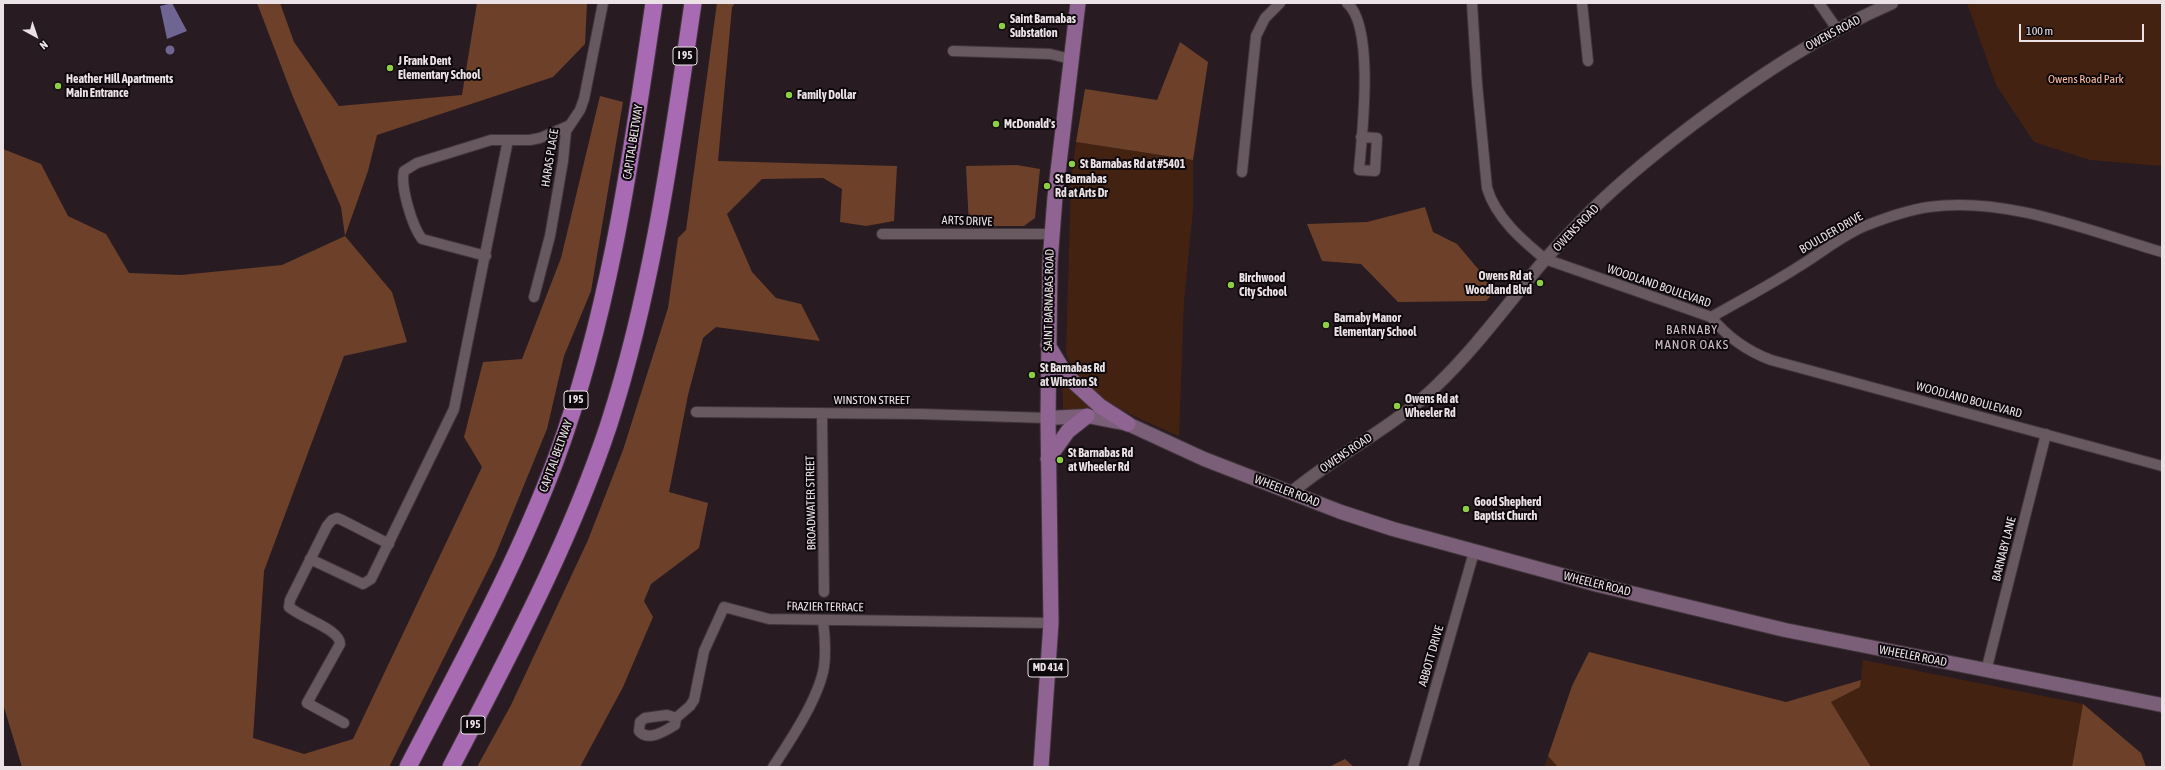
<!DOCTYPE html>
<style>
body{margin:0}
#map{position:relative;width:2165px;height:770px;overflow:hidden;background:#281c22;font-family:"Asap Condensed",sans-serif}
canvas{display:block}
.frame{position:absolute;inset:0;border:4px solid #ebe2e6;pointer-events:none}
.north{position:absolute;left:16px;top:16px;width:40px;height:40px;-webkit-text-stroke:3px #0d080b;paint-order:stroke;rotate:140deg;font-size:11px;font-weight:700;line-height:16px;text-align:center;color:#ebe2e6}
.north::after{content:'';display:block;margin:auto;width:14px;height:18px;background:#ebe2e6;clip-path:polygon(50% 0,100% 100%,50% 72%,0 100%)}
.scale{position:absolute;left:2019px;top:24px;width:125px;height:18px;box-sizing:border-box;border:2px solid #ebe2e6;border-top:0;padding-left:5px;font-size:12px;line-height:14px;white-space:nowrap;color:#ebe2e6;-webkit-text-stroke:3px #0d080b;paint-order:stroke}
</style>
<div id="map">
<canvas width="2165" height="770"></canvas>
<div class="frame"></div>
<div class="north">N</div>
<div class="scale">100 m</div>
</div>
<script>
const c = document.querySelector('canvas').getContext('2d');
c.lineJoin = 'round';
function fillPath(path, color) { c.fillStyle = color; c.fill(path, 'evenodd'); }
function strokePath(path, color, width, dash) { c.strokeStyle = color; c.lineWidth = width; c.lineCap = dash ? 'butt' : 'round'; c.setLineDash(dash || []); c.stroke(path); }
function drawText(font, color, halo, rows, align = 'center') {
  c.font = font + ' "Asap Condensed",sans-serif'; c.lineWidth = 4; c.setLineDash([]); c.textBaseline = 'middle'; c.strokeStyle = halo; c.fillStyle = color; for (const [text, x, y, turn = 0] of rows) {
    c.save(); c.translate(x, y); c.rotate((+turn || 0) * Math.PI / 180); c.textAlign = isNaN(turn) ? turn : align; if (halo) c.strokeText(text, 0, 0); c.fillText(text, 0, 0); c.restore();
  }
}
fillPath(new Path2D(`
 M 1967,3 L 2162,3 L 2162,166 L 2090,160 L 2034,142 L 1996,85 Z
 M 1076,142 L 1193,160 L 1193,210 L 1184,301 L 1179,436 C 1137,417 1085,400 1066,354 L 1071,182 Z
 M 1062,381 L 1100,411 L 1063,409 Z
 M 1863,660 L 2083,704 L 2072,767 L 1871,767 L 1831,702 L 1860,687 Z
 M 1548,756 L 1558,767 L 1544,767 Z`), '#421');
fillPath(new Path2D(`
 M 257,3 L 280,3 L 294,42 L 339,106 L 462,95 L 477,3 L 587,3 L 585,44 L 553,77 L 377,135 L 368,171 L 345,236 L 392,292 L 407,342 L 344,356 L 264,571 L 253,738 L 304,754 L 353,739 L 482,467 L 464,437 L 483,362 L 522,359 L 561,258 L 600,96 L 623,102 L 591,291 L 564,356 L 547,429 L 495,556 L 389,767 L 22,767 L 3,704 L 3,149 L 41,164 L 68,216 L 106,234 L 129,273 L 181,275 L 282,265 L 345,236 L 341,207 L 293,97 Z
 M 717,3 L 735,3 L 732,7 L 718,161 L 897,166 L 894,221 L 866,226 L 840,222 L 842,189 L 823,178 L 762,179 L 727,214 L 752,272 L 776,298 L 801,304 L 820,341 L 716,327 L 703,338 L 688,395 L 669,492 L 708,503 L 699,548 L 651,584 L 644,601 L 653,617 L 623,687 L 580,767 L 477,767 L 511,705 L 588,540 L 623,450 L 668,308 L 678,238 L 686,230 Z
 M 1180,42 L 1208,62 L 1193,160 L 1076,142 L 1085,89 L 1157,100 Z
 M 1017,165 L 1040,169 L 1035,218 L 1024,226 L 969,226 L 966,166 Z
 M 1425,207 L 1433,232 L 1457,244 L 1496,290 L 1486,301 L 1398,302 L 1361,264 L 1322,261 L 1307,224 L 1367,222 Z
 M 1589,652 L 1786,702 L 1861,680 L 1860,687 L 1831,702 L 1871,767 L 1558,767 L 1548,756 L 1572,686 Z
 M 2083,704 L 2141,753 L 2146,767 L 2072,767 Z
 M 1345,759 L 1354,767 L 1329,767 Z`), '#6d402a');
fillPath(new Path2D(`
 M 172,3 L 187,31 L 167,39 L 160,6 Z
 M165.5 50a4.5 4.5 0 1 1 9 0a4.5 4.5 0 1 1-9 0Z`), '#6e6593');
const minor = new Path2D(`
 M 1347,3 C 1375,26 1362,135 1359,170 L 1375,171 L 1377,138 L 1361,137
 M 1472,3 L 1477,84 L 1487,188 C 1496,218 1522,240 1545,259 L 1711,317 C 1728,338 1747,351 1771,360 L 2162,466
 M 1582,3 L 1588,61
 M 1819,3 L 1837,29
 M 953,51 L 1050,54 L 1071,59
 M 1242,172 L 1256,36 L 1265,18 L 1280,3
 M 882,234 L 1051,234
 M 486,256 L 422,239 C 412,226 400,186 404,171 L 417,163 L 491,140 L 530,140 L 540,138 L 568,126
 M 534,297 L 550,236 L 563,161 L 566,131 L 580,110 L 584,99 L 603,3
 M 1711,317 C 1740,301 1770,285 1798,267 C 1820,254 1841,236 1865,226 C 1885,218 1908,210 1929,207 C 2006,196 2089,231 2162,252
 M 696,412 L 920,414 L 1048,418
 M 822,413 L 824,592
 M 310,559 L 363,584 L 371,579 L 454,409 L 508,140
 M 1986,671 L 2046,434
 M 667,715 L 676,718 L 675,725 C 665,731 648,742 639,731 L 640,722 L 645,718 Z
 M 676,718 L 690,706 L 694,700 L 704,651 L 724,607 L 769,619 L 1051,623
 M 344,723 L 307,703 L 340,644 C 340,629 301,618 289,607 L 290,600 L 327,526 L 332,520 L 337,518 L 342,520 L 389,544
 M 773,767 C 790,741 819,698 824,667 C 826,651 825,636 823,621
 M 1413,767 L 1474,552`);
const tertiary = new Path2D(`
 M 1292,492 C 1337,454 1391,429 1434,388 C 1470,354 1500,314 1532,275 C 1546,257 1563,240 1579,223 C 1614,186 1654,154 1695,123 C 1757,77 1821,34 1892,3`);
const secondary = new Path2D(`
 M 1048,418 L 1087,416 L 1128,424 L 1204,459 L 1341,512 L 1393,529 L 1598,585 L 1785,630 L 2162,705`);
const primary = new Path2D(`
 M 1048,345 L 1066,375 L 1100,406 L 1128,424
 M 1048,459 L 1068,431 L 1087,416
 M 1041,767 L 1051,623 L 1048,418 L 1050,262 L 1055,197 L 1078,3`);
const motorway = new Path2D(`
 M 408,767 C 460,666 516,566 556,459 C 610,312 631,158 654,3
 M 451,767 C 509,655 569,545 609,424 C 653,287 672,145 693,3`);
strokePath(minor, '#41363b', 12);
strokePath(tertiary, '#41363b', 14);
strokePath(secondary, '#41363b', 16);
strokePath(primary, '#41363b', 17);
strokePath(motorway, '#41363b', 19);
strokePath(minor, '#67595f', 10);
strokePath(tertiary, '#67595f', 12);
strokePath(secondary, '#7b5e78', 14);
strokePath(primary, '#8f6392', 15);
strokePath(motorway, '#a96ab4', 17);
for (const [x, y, r, color] of [
 [1002,26,4,"#8dce44"],
 [390,68,4,"#8dce44"],
 [58,86,4,"#8dce44"],
 [789,95,4,"#8dce44"],
 [996,124,4,"#8dce44"],
 [1072,164,4,"#8dce44"],
 [1047,186,4,"#8dce44"],
 [1540,283,4,"#8dce44"],
 [1231,285,4,"#8dce44"],
 [1326,325,4,"#8dce44"],
 [1032,375,4,"#8dce44"],
 [1397,406,4,"#8dce44"],
 [1060,460,4,"#8dce44"],
 [1466,509,4,"#8dce44"]
]) { const dot = new Path2D(); dot.arc(x, y, r, 0, 2 * Math.PI); c.fillStyle = color; c.fill(dot); strokePath(dot, '#0d080b', 1.5); }
for (const [x, y, w] of [
 [685,56,24],
 [576,400,24],
 [1048,668,40],
 [473,725,24]
]) { const box = new Path2D(); box.roundRect(x - w / 2, y - 9, w, 18, 3); c.fillStyle = '#0d080b'; c.fill(box); strokePath(box, '#ebe2e6', 1); }
drawText('bold 11px', '#ebe2e6', null, [
 ["I 95",685,56],
 ["I 95",576,400],
 ["MD 414",1048,668],
 ["I 95",473,725]
]);
drawText('bold 12px', '#ebe2e6', '#0d080b', [
 ["Saint Barnabas",1010,19],
 ["Substation",1010,33],
 ["J Frank Dent",398,61],
 ["Elementary School",398,75],
 ["Heather Hill Apartments",66,79],
 ["Main Entrance",66,93],
 ["Family Dollar",797,95],
 ["McDonald's",1004,124],
 ["St Barnabas Rd at #5401",1080,164],
 ["St Barnabas",1055,179],
 ["Rd at Arts Dr",1055,193],
 ["Owens Rd at",1532,276,"right"],
 ["Woodland Blvd",1532,290,"right"],
 ["Birchwood",1239,278],
 ["City School",1239,292],
 ["Barnaby Manor",1334,318],
 ["Elementary School",1334,332],
 ["St Barnabas Rd",1040,368],
 ["at Winston St",1040,382],
 ["Owens Rd at",1405,399],
 ["Wheeler Rd",1405,413],
 ["St Barnabas Rd",1068,453],
 ["at Wheeler Rd",1068,467],
 ["Good Shepherd",1474,502],
 ["Baptist Church",1474,516]
], 'left');
drawText('12px', '#ebe2e6', '#0d080b', [
 ["OWENS ROAD",1833,33,-28],
 ["CAPITAL BELTWAY",633,142,-81],
 ["HARAS PLACE",550,158,-81],
 ["ARTS DRIVE",967,221,2],
 ["OWENS ROAD",1576,228,-46],
 ["BOULDER DRIVE",1831,233,-30],
 ["WOODLAND BOULEVARD",1659,286,19],
 ["SAINT BARNABAS ROAD",1049,300,-89],
 ["WINSTON STREET",872,400],
 ["WOODLAND BOULEVARD",1969,400,15],
 ["OWENS ROAD",1346,453,-34],
 ["CAPITAL BELTWAY",556,456,-70],
 ["WHEELER ROAD",1287,491,21],
 ["BROADWATER STREET",811,503,-91],
 ["BARNABY LANE",2004,549,-76],
 ["WHEELER ROAD",1597,584,14],
 ["FRAZIER TERRACE",825,607,1],
 ["ABBOTT DRIVE",1431,656,-74],
 ["WHEELER ROAD",1913,656,11]
]);
drawText('12px', '#fbbda0', '#0d080b', [
 ["Owens Road Park",2086,79]
]);
c.letterSpacing = '1px';
drawText('13px', '#d0bfc6', '#0d080b', [
 ["BARNABY",1692,330],
 ["MANOR OAKS",1692,345]
]);
c.letterSpacing = '0px';
</script>
